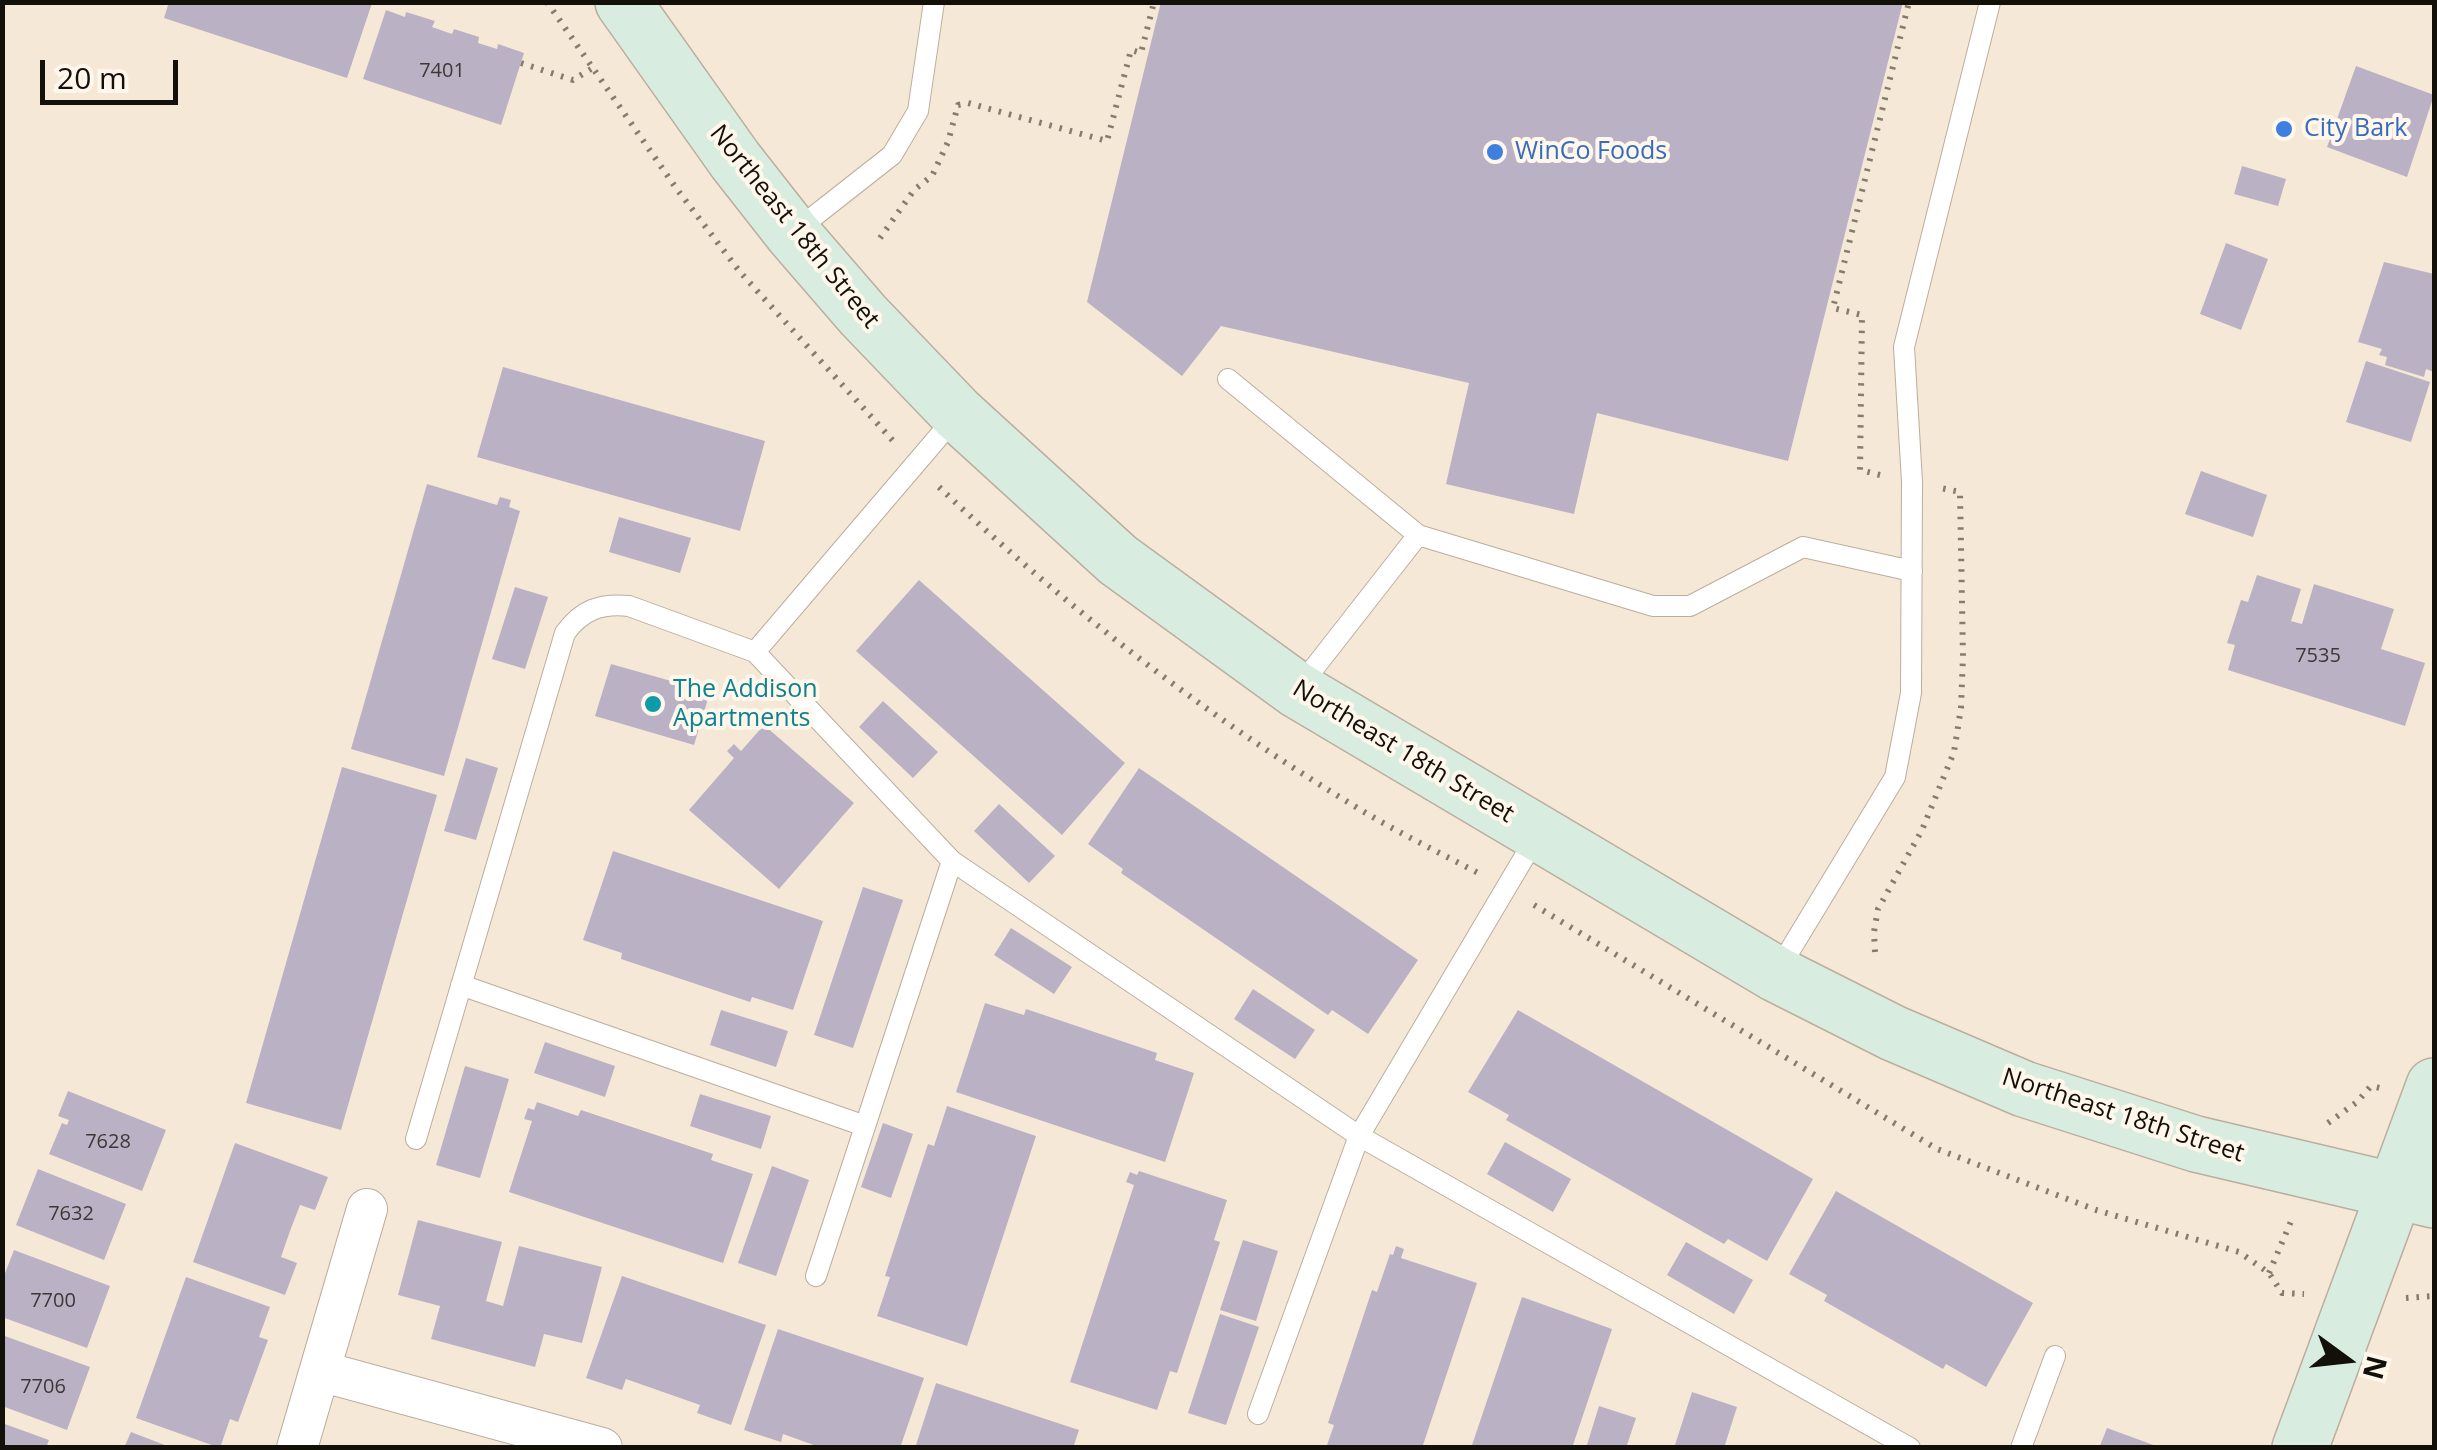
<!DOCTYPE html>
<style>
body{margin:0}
#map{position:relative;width:2437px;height:1450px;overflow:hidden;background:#f6e8d7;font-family:"Open Sans",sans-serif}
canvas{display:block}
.frame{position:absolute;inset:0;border:5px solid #130f09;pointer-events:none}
.north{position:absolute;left:2297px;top:1310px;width:100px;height:100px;-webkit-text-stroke:8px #fff6ec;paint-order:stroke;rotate:105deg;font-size:28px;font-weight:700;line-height:40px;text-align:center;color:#130f09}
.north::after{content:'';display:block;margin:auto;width:35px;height:45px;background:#130f09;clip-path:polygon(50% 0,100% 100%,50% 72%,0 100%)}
.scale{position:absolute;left:40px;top:60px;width:138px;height:45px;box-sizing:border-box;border:5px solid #130f09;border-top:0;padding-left:12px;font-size:30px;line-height:35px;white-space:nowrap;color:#130f09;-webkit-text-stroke:8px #fff6ec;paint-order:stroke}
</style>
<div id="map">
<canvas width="2437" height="1450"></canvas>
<div class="frame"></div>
<div class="north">N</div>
<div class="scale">20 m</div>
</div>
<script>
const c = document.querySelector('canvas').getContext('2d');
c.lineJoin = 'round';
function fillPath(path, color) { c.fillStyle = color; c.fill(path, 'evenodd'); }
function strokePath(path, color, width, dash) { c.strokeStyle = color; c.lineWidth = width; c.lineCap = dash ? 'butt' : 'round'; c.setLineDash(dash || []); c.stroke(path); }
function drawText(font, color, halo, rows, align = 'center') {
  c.font = font + ' "Open Sans",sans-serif'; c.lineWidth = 8; c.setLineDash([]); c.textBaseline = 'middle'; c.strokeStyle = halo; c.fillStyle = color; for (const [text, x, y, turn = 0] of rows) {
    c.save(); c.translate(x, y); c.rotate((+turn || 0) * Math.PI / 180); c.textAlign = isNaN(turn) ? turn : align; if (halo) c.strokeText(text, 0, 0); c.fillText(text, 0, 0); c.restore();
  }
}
fillPath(new Path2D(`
 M 169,2 L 369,2 L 372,3 L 347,78 L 164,18 Z
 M 1161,2 L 1903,2 L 1788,461 L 1597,413 L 1574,514 L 1446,484 L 1469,383 L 1221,326 L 1182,376 L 1087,302 Z
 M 386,10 L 405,17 L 406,12 L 435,21 L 432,27 L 452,34 L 454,29 L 479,37 L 478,43 L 497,49 L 498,44 L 524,53 L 501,125 L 363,79 Z
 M 2356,66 L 2434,95 L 2407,177 L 2327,147 Z
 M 2242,166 L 2286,179 L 2278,206 L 2234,194 Z
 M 2226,243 L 2268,259 L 2241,330 L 2200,314 Z
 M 2384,262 L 2434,274 L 2434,372 L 2426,369 L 2424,377 L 2385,365 L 2387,357 L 2379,355 L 2382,349 L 2358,342 Z
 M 2366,361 L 2430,382 L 2411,442 L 2346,422 Z
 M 503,367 L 765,441 L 740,531 L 477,457 Z
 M 2201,471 L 2267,495 L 2253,537 L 2185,514 Z
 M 427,484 L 497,505 L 500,497 L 511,500 L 509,507 L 520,511 L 444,776 L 351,749 Z
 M 619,517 L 691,538 L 680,573 L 609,552 Z
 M 2257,575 L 2301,589 L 2291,621 L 2302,624 L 2314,584 L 2394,609 L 2381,649 L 2425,663 L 2405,726 L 2228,670 L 2235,645 L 2227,643 L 2241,600 L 2248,602 Z
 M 919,580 L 1125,763 L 1062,835 L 856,651 Z
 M 515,587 L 548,597 L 525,669 L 492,659 Z
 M 611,664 L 710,692 L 694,745 L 595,716 Z
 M 883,701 L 938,752 L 913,778 L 859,727 Z
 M 764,725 L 854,803 L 779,889 L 689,810 L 734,758 L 727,751 L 734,744 L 741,751 Z
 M 466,758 L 498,768 L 476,840 L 444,831 Z
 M 342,767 L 437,795 L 341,1130 L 246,1103 Z
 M 1139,768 L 1418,960 L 1368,1034 L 1332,1010 L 1328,1015 L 1121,873 L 1123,869 L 1088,844 Z
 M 999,804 L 1055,856 L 1029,883 L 974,831 Z
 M 613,851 L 823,921 L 793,1010 L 752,997 L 750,1002 L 621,959 L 622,953 L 583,940 Z
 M 863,887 L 903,900 L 853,1048 L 814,1035 Z
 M 1011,928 L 1072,967 L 1054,994 L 994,955 Z
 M 1253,989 L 1315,1030 L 1295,1059 L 1234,1019 Z
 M 985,1003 L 1024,1015 L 1026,1009 L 1157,1053 L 1155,1060 L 1194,1073 L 1165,1162 L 956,1092 Z
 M 721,1010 L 788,1031 L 776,1067 L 710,1045 Z
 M 1518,1010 L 1813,1179 L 1767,1261 L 1728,1239 L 1724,1244 L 1506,1120 L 1509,1115 L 1468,1092 Z
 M 545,1042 L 615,1066 L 605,1097 L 534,1073 Z
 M 465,1066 L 509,1079 L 480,1178 L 436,1165 Z
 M 68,1091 L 166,1130 L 142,1191 L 49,1154 L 62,1123 L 67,1125 L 69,1120 L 58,1116 Z
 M 700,1094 L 771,1116 L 761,1149 L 690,1126 Z
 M 537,1102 L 578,1116 L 581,1110 L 713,1154 L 711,1160 L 753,1174 L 723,1263 L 509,1192 L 532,1121 L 524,1119 L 528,1108 L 534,1110 Z
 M 947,1106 L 1036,1136 L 967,1346 L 877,1316 L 890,1277 L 885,1276 L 928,1144 L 934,1146 Z
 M 883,1123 L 913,1134 L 891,1198 L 861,1187 Z
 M 1505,1142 L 1571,1179 L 1553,1212 L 1487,1174 Z
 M 235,1143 L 328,1177 L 315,1210 L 300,1205 L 290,1231 L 281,1257 L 297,1263 L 285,1295 L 193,1262 Z
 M 772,1166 L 809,1180 L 776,1276 L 738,1263 Z
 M 38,1169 L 126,1204 L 104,1260 L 16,1225 Z
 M 1139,1171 L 1227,1200 L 1214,1240 L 1220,1242 L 1177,1373 L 1170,1371 L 1157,1410 L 1070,1382 L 1134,1185 L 1126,1182 L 1130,1172 L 1137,1175 Z
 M 1836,1191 L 2033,1303 L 1986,1387 L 1946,1364 L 1943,1369 L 1824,1301 L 1827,1295 L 1789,1274 Z
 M 418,1220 L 502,1242 L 486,1301 L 503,1306 L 519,1246 L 602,1267 L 582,1343 L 544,1334 L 535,1367 L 431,1339 L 440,1306 L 398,1295 Z
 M 1243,1240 L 1278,1251 L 1256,1321 L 1220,1310 Z
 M 1686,1242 L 1753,1280 L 1734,1314 L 1667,1275 Z
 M 1396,1246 L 1404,1249 L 1401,1258 L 1477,1283 L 1422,1448 L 1326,1448 L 1334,1425 L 1328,1423 L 1372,1290 L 1377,1292 L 1390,1254 L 1393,1255 Z
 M 14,1250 L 110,1286 L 87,1348 L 2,1317 L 2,1281 Z
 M 622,1276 L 766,1325 L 731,1425 L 697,1413 L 700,1405 L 626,1379 L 622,1390 L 586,1378 Z
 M 186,1277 L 270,1307 L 259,1337 L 268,1340 L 238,1422 L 230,1419 L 220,1448 L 136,1418 Z
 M 1522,1297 L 1612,1329 L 1572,1448 L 1471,1448 Z
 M 1220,1314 L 1259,1327 L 1226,1425 L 1188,1413 Z
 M 778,1329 L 924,1378 L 900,1448 L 822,1448 L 783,1434 L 781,1442 L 744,1430 Z
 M 2,1335 L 90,1367 L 67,1430 L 2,1406 Z
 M 936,1383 L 1079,1430 L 1073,1448 L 915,1448 Z
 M 1692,1392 L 1737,1407 L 1724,1448 L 1674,1448 Z
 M 1599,1406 L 1636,1418 L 1626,1448 L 1586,1448 Z
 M 2,1423 L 49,1440 L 46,1448 L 2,1448 Z
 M 2107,1428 L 2159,1447 L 2159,1448 L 2099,1448 Z
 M 131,1432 L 170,1447 L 170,1448 L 124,1448 Z`), '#bab2c4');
const lane = new Path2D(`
 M 794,232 L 892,155 L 918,111 L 934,2
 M 1228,379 L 1418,535
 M 755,652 L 958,414
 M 1300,686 L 1418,535 L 1653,606 L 1690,606 L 1803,547 L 1912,571
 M 1778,970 L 1895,777 L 1911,693 L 1912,482 L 1904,347 L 1990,2
 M 461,985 L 865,1126
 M 416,1139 L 565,633 C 582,610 600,603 629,606 L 755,652 L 952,861 L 1359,1136 L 1910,1448
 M 816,1276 L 952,861
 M 1258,1414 L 1359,1136 L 1538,834
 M 2021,1448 L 2055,1356`);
const street = new Path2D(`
 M 320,1371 L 602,1448
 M 297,1448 L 367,1209`);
const secondary = new Path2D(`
 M 623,2 L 735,160 L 793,234 L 863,315 L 958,414 L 1118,560 L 1297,690 L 1776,974 L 1893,1033 L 2024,1089 L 2196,1144 L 2434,1200
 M 2300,1448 L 2434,1086`);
strokePath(lane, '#bcae9e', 22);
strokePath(street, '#bcae9e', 42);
strokePath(secondary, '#bcae9e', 58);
strokePath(new Path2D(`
 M 547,2 L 676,188 L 740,272 L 895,443
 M 521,63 L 573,80 L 591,69
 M 880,238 L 914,190 L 932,176 L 948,142 L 958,105 L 968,103 L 1107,141 L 1131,50 L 1141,53 L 1154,2
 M 1880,475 L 1860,470 L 1862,315 L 1833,308 L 1909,2
 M 939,487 C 1070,611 1216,724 1371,816 C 1407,837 1444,855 1480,874
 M 1534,905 L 1937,1149 L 2096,1210 L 2239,1252 L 2269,1273 L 2282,1293 L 2304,1294
 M 1875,952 L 1874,932 L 1878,909 L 1922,830 L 1954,752 L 1961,708 L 1963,657 L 1960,492 L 1941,488
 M 2328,1123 L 2357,1102 L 2371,1086 L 2380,1088
 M 2269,1273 L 2292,1219
 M 2406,1298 L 2434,1296`), '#857c70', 6, [2.5, 8]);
strokePath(lane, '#fff', 20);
strokePath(street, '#fff', 40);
strokePath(secondary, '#d8ede0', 55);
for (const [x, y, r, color] of [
 [2284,129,10,"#3f7fe0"],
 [1495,152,10,"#3f7fe0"],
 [653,704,10,"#0f9aa8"]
]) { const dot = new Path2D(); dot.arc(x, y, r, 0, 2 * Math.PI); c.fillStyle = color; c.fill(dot); strokePath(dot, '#fff6ec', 4); }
drawText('20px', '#3d3838', null, [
 ["7401",442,71],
 ["7535",2318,656],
 ["7628",108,1142],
 ["7632",71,1214],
 ["7700",53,1301],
 ["7706",43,1387]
]);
drawText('25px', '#366cbe', '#fff6ec', [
 ["City Bark",2304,129],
 ["WinCo Foods",1515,152]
], 'left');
drawText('25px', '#130f09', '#fff6ec', [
 ["Northeast 18th Street",794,227,51],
 ["Northeast 18th Street",1403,752,31],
 ["Northeast 18th Street",2123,1116,18]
]);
drawText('25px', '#0d838f', '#fff6ec', [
 ["The Addison",673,690],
 ["Apartments",673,719]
], 'left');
</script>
